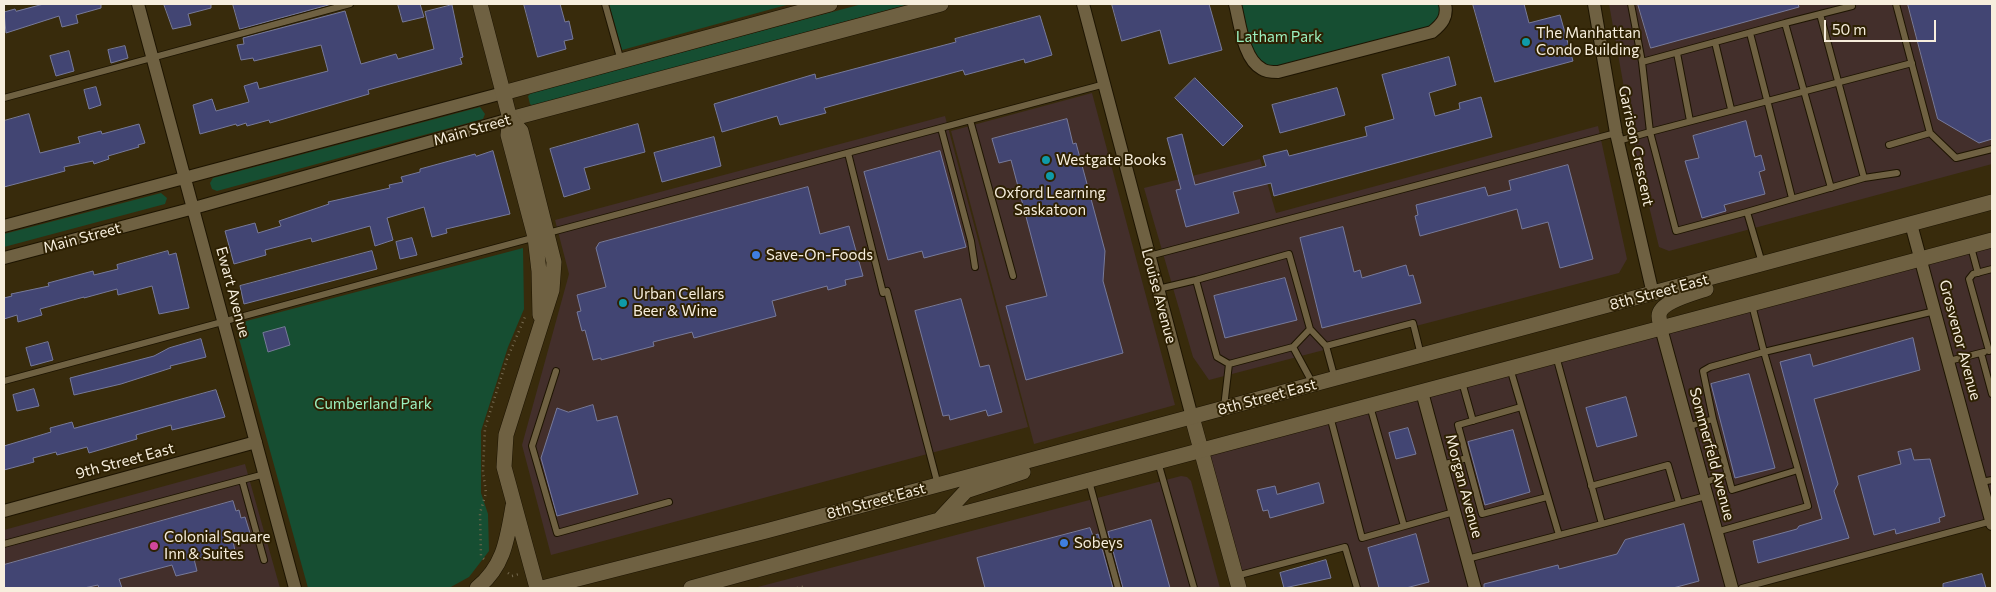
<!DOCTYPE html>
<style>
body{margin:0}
#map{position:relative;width:1996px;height:592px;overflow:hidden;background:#382b0c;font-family:Commissioner,sans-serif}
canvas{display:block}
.frame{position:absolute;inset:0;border:5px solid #f7eedd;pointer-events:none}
.scale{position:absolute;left:1824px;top:20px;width:112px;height:22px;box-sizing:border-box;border:2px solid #f7eedd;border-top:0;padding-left:6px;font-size:15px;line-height:18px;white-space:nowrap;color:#f7eedd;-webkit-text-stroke:4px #2e2103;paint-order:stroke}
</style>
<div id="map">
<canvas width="1996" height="592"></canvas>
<div class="frame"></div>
<div class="scale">50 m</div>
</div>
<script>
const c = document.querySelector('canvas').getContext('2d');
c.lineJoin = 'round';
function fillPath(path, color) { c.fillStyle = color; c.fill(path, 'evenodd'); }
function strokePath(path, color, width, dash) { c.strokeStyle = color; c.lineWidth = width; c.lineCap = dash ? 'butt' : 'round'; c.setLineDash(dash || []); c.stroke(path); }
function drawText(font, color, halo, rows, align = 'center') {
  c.font = font + ' Commissioner,sans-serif'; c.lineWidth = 4; c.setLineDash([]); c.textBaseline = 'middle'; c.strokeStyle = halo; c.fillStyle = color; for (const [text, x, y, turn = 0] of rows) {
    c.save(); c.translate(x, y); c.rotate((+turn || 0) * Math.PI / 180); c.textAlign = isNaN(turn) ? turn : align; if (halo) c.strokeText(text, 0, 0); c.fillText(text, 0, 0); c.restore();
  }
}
fillPath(new Path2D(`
 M 1609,4 L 1992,4 L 1992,164 L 1669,251 L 1659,247 L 1635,149 Z
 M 1092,93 L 1175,405 L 1034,444 L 951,131 Z
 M 945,116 L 1028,427 L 551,555 L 522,445 L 569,274 L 555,220 Z
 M 1598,126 L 1627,259 L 1619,273 L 1209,380 L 1193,357 L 1144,188 L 1260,159 L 1276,213 Z
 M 1992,240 L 1992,521 L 1742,588 L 1357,588 L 1345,547 L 1236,576 L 1201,451 Z
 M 245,464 L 280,588 L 4,588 L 4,530 Z
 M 1181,476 L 1187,477 L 1191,481 L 1220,588 L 754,588 Z`), '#432f2b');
fillPath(new Path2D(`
 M 609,4 L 790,4 L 622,50 Z
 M 862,4 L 909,4 L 533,106 L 530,104 L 528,96 L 531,93 Z
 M 1235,4 L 1445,4 L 1443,23 L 1278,72 L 1253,62 Z
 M 480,107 L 485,114 L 483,119 L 217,191 L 212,189 L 210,183 L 213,178 Z
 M 161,193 L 167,198 L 165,204 L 4,247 L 4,234 Z
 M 523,248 L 524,309 L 508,347 L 481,431 L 481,493 L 488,514 L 489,551 L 469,577 L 449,588 L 308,588 L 235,324 Z`), '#164e32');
const building = new Path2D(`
 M 44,4 L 101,4 L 101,8 L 76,15 L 78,23 L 62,27 L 59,16 L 6,33 L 4,12 L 15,9 L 16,11 Z
 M 164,4 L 211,4 L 211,8 L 188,14 L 191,25 L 173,29 Z
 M 233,4 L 332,4 L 240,29 Z
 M 398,4 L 420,4 L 424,17 L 403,22 Z
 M 524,4 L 560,4 L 565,22 L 569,21 L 573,39 L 564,41 L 566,49 L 538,57 Z
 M 1112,4 L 1209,4 L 1222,50 L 1169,64 L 1160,30 L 1122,41 Z
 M 1473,4 L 1524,4 L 1529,23 L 1560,15 L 1573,61 L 1495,82 Z
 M 1638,4 L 1798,4 L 1799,7 L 1651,48 Z
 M 1908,4 L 1992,4 L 1992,139 L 1979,143 L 1938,119 Z
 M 452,5 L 463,57 L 460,58 L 462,64 L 368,90 L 369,94 L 270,123 L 269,120 L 247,126 L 246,123 L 237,126 L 236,124 L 200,134 L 193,105 L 212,99 L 216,111 L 249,102 L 244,86 L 257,82 L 259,89 L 328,71 L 321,45 L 254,61 L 253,58 L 241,60 L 237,45 L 244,44 L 243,38 L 345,11 L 361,64 L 396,54 L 398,59 L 434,49 L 425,12 Z
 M 1040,16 L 1052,55 L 1025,63 L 1024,59 L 965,75 L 963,70 L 824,108 L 826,113 L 780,125 L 777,116 L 722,132 L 714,104 L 815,74 L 816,79 L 956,42 L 955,39 Z
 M 125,46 L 128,58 L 111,63 L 108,50 Z
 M 69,51 L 74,71 L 56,76 L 50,56 Z
 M 1449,57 L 1456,85 L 1429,93 L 1435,116 L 1460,109 L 1459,103 L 1481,97 L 1492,137 L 1274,196 L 1271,183 L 1233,192 L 1239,213 L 1186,227 L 1176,190 L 1181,189 L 1167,138 L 1182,134 L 1195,185 L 1266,166 L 1263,156 L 1287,150 L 1289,156 L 1367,136 L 1365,127 L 1394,119 L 1382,75 Z
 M 1195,78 L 1243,126 L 1223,146 L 1175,98 Z
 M 96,87 L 101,105 L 89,109 L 84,90 Z
 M 1337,88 L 1345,115 L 1280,133 L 1272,105 Z
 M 29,114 L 40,153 L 80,143 L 78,137 L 101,131 L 102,134 L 139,124 L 145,143 L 138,145 L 139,147 L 108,156 L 109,159 L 94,164 L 93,161 L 64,167 L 65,171 L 4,187 L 4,121 Z
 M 1067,119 L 1073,144 L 1076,143 L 1105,251 L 1103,281 L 1123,353 L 1026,380 L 1006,306 L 1047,296 L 1011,160 L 999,163 L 992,139 Z
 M 1746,121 L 1755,157 L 1761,155 L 1765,170 L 1759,172 L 1765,194 L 1724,205 L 1726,211 L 1702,218 L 1685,161 L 1699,158 L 1693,136 Z
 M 638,124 L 645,152 L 584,168 L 590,189 L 564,197 L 550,149 Z
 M 714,137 L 721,166 L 662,182 L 654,153 Z
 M 493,151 L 510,214 L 446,229 L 447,233 L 432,237 L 424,207 L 387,218 L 393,240 L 375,246 L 370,226 L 312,242 L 311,238 L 265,250 L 266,255 L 234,264 L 225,231 L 255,223 L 258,233 L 281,226 L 279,221 L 329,204 L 328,202 L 390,188 L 389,185 L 403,182 L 401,177 L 420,172 L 420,169 L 475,154 L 476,156 Z
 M 940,151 L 966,247 L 924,258 L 922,251 L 888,260 L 864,172 Z
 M 1568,165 L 1593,259 L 1560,268 L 1548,222 L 1522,229 L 1517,209 L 1420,236 L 1415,216 L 1418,215 L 1416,205 L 1485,187 L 1488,196 L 1511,190 L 1509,181 Z
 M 808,187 L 820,234 L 849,226 L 863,276 L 845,280 L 846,285 L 828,290 L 827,286 L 772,301 L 776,316 L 694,338 L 692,332 L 653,342 L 654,346 L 601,360 L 601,358 L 593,360 L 585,330 L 582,331 L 577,312 L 581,311 L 577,295 L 606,287 L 596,248 L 599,243 Z
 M 1343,227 L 1354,272 L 1360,270 L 1362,278 L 1406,265 L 1409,276 L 1413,275 L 1421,303 L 1322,328 L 1300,238 Z
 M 412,238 L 417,255 L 400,259 L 396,242 Z
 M 168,251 L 169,255 L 176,253 L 189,308 L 159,314 L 152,286 L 118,295 L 117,289 L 84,298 L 84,297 L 40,309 L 42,315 L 18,322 L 17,315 L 4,319 L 4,298 L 12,296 L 11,294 L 49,286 L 48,283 L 93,271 L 94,275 L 118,269 L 117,265 Z
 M 372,251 L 377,269 L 244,304 L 240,286 Z
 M 1285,278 L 1297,320 L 1225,338 L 1214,296 Z
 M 961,299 L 980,367 L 989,365 L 1002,412 L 988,416 L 986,410 L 950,420 L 949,415 L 943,416 L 915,311 Z
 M 285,327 L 290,345 L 268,352 L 263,333 Z
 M 1913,338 L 1920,370 L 1814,399 L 1838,484 L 1834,491 L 1849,538 L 1758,563 L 1753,541 L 1797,529 L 1799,526 L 1822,519 L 1780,362 L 1810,354 L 1813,366 Z
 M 201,339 L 206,357 L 170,366 L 171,368 L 121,384 L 74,395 L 70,378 L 154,356 L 169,348 Z
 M 48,342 L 53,360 L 31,366 L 26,348 Z
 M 1749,374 L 1775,468 L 1735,478 L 1711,384 Z
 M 34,389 L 39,406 L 17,411 L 13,395 Z
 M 216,390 L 225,417 L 172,430 L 171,425 L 136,435 L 137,439 L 89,453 L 87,447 L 57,455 L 56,452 L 33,458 L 34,462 L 4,470 L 4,446 L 51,432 L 50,428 L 72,422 L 74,428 Z
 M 1626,397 L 1637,436 L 1597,447 L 1586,408 Z
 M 593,405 L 597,421 L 617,416 L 638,494 L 557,516 L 541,458 L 557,408 L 568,412 Z
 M 1408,428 L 1416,454 L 1396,459 L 1389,433 Z
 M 1513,430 L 1530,492 L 1485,505 L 1468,442 Z
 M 1911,449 L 1914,460 L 1930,459 L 1945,516 L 1939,518 L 1940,522 L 1896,534 L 1895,529 L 1874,535 L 1858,476 L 1901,464 L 1898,452 Z
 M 1319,483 L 1324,503 L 1270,518 L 1268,510 L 1263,511 L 1257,490 L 1275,486 L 1277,494 Z
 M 233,501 L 236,511 L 239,510 L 241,518 L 245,517 L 250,533 L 241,535 L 242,538 L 233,541 L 235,551 L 194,559 L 197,571 L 176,576 L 172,565 L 119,579 L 122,588 L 99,588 L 98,585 L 84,588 L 4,588 L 4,565 Z
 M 1151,520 L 1170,588 L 1123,588 L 1108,532 Z
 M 1684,524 L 1699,581 L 1673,588 L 1484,588 L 1484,584 L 1558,565 L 1559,569 L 1617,554 L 1625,540 Z
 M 1090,528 L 1093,536 L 1098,534 L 1113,588 L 985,588 L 977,558 Z
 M 1416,534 L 1429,582 L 1406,588 L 1379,588 L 1368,548 Z
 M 1326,560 L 1331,578 L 1284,588 L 1280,573 Z
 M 1982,574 L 1986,588 L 1943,588 L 1943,584 Z`);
fillPath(building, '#424573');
strokePath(building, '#777a9a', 1);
const service = new Path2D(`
 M 605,4 L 621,61
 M 1631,4 L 1642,62
 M 1896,4 L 1930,133 L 1956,158 L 1992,149
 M 1820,14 L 1864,178
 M 1750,33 L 1792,198
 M 1715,42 L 1731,109
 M 1677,53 L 1690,121
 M 4,98 L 350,4
 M 970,120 L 1013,276
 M 941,128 L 971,241 L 975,267
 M 1618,141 L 1650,132 L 1642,62 L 1785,23
 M 1889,145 L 1930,133
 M 848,153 L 883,293 L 887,291 L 938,485
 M 1831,188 L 1785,23 L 1852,6
 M 1747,212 L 1864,178 L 1897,173
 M 548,233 L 1105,84
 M 1971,247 L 1978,273
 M 1149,256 L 1616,133
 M 1762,263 L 1747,212 L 1676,231 L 1650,132 L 1912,63
 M 1992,269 L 1973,274 L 1969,279 L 1989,351 L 1992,350
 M 1158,289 L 1196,280
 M 1752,305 L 1764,352 L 1935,311
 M 1310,329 L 1326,346 L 1413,323 L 1421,355
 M 1326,346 L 1335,379
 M 1981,353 L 1992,394
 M 1556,356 L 1602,524 L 1706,496
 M 1949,361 L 1984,352
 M 1229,364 L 1217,357 L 1196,280 L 1289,254 L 1310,329 L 1293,347
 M 1510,368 L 1559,535
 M 556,371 L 532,446 L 557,533 L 669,502
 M 4,381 L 536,237
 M 1462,382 L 1473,421
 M 1370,406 L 1404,526
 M 1224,407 L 1229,364 L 1293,347 L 1313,384
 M 1521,407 L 1458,425 L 1482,514 L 1547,497
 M 1330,416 L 1362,538 L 1454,512
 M 1687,427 L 1713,419 L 1703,371 L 1710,367 L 1764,352 L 1798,470 L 1732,490 L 1713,419
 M 1158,462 L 1194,588
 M 1442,465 L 1467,458
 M 242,480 L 265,474
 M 1089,481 L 1118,588
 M 1981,482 L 1992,480
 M 1703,483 L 1728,474
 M 1591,486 L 1668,465 L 1679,503
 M 1716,532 L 1808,506 L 1798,470
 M 4,544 L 242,480 L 264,560
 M 1467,559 L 1602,524
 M 1236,576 L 1345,547 L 1357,588
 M 1742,588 L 1992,521`);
const minor = new Path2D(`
 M 138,4 L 295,588
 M 1083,4 L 1192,417
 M 1235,4 C 1240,23 1243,59 1262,69 C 1266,72 1273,72 1278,72 L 1432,32 C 1442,24 1448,17 1445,4
 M 1594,4 L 1616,133 L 1653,294
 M 1911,224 L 1992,524
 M 4,226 L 503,93
 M 4,258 L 194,208 L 510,119
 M 1661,328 L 1732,588
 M 1422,392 L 1475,588
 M 4,511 L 256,442`);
const tertiary = new Path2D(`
 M 503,93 L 830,4
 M 510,119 L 941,4
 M 1192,417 L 1239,588`);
const secondary = new Path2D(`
 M 480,4 L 510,119 L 508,135 L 535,237 L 539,271 L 540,315
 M 510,119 L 521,131 L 554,262 L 552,290 L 506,435 L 504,467 L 537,588
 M 1661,328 C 1661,325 1659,320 1659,316 C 1659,302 1695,293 1706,289
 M 939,520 L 966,491 L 1023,472
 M 477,588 C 504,566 507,540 513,506
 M 542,588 L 766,531 L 1992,202
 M 691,588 L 939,520 L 1992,240`);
strokePath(service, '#1d1400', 8);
strokePath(minor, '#1d1400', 14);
strokePath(tertiary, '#1d1400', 16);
strokePath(secondary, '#1d1400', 16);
strokePath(new Path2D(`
 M 484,559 L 481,556 L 480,513 L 486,493 L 483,471 L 485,428 L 507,359 L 525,317
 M 508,573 L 512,576 L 519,574
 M 797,588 L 806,586`), '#766a4f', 2.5, [1, 4]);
strokePath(service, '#6f6142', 6);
strokePath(minor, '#6f6142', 12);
strokePath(tertiary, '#6f6142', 15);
strokePath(secondary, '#6f6142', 15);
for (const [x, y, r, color] of [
 [1526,42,5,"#0f9aa8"],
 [1046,160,5,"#0f9aa8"],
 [1050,176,5,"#0f9aa8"],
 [756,255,5,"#3f7fe0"],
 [623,303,5,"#0f9aa8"],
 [1064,543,5,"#3f7fe0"],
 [154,546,5,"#d1479c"]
]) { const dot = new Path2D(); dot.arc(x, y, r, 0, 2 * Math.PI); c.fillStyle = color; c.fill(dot); strokePath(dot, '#2e2103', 2); }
drawText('15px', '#f7eedd', '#2e2103', [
 ["The Manhattan",1536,33],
 ["Condo Building",1536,50],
 ["Westgate Books",1056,160],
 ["Oxford Learning",1050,193,"center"],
 ["Saskatoon",1050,210,"center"],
 ["Save-On-Foods",766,255],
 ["Urban Cellars",633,294],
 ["Beer & Wine",633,311],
 ["Colonial Square",164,537],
 ["Inn & Suites",164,554],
 ["Sobeys",1074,543]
], 'left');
drawText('15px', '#9bf0bf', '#2e2103', [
 ["Latham Park",1279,37],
 ["Cumberland Park",373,404]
]);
drawText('15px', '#f7eedd', '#2e2103', [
 ["Main Street",472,130,-16],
 ["Garrison Crescent",1636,146,78],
 ["Main Street",82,238,-15],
 ["Ewart Avenue",233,292,75],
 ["8th Street East",1659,292,-15],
 ["Louise Avenue",1159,296,75],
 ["Grosvenor Avenue",1960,340,75],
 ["8th Street East",1267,397,-15],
 ["Sommerfeld Avenue",1712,454,75],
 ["9th Street East",125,461,-15],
 ["Morgan Avenue",1464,486,75],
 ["8th Street East",876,501,-15]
]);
</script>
